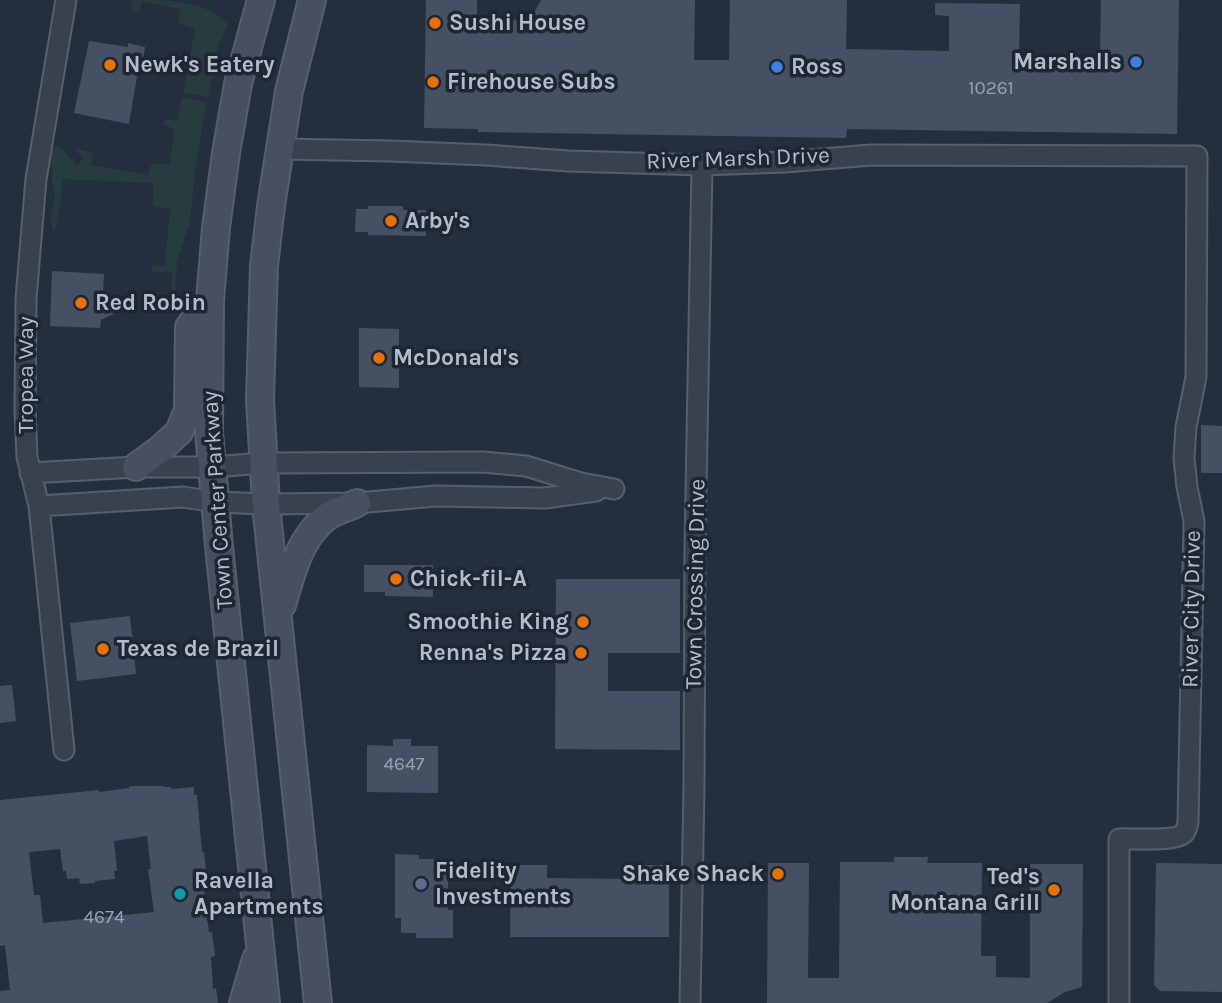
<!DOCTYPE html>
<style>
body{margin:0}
canvas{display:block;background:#242f3e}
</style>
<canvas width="1222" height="1003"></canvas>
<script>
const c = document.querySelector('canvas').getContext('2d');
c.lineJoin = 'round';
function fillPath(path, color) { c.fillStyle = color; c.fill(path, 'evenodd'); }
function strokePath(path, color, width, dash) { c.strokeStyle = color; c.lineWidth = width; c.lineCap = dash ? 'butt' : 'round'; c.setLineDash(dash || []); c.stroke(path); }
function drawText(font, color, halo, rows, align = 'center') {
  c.font = font + ' Karla,sans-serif'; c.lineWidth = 7; c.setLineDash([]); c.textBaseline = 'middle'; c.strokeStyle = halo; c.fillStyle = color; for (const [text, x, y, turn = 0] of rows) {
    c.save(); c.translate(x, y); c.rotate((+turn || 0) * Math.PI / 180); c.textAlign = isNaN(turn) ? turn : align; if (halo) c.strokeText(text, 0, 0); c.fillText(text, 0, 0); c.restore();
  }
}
fillPath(new Path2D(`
 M 133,0 C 166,0 208,0 227,24 L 222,41 L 219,41 L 208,97 L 183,93 L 187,73 L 175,69 L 177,66 L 188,67 L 195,29 L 180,24 L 179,19 L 180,9 L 142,1 L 139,11 L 134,13 L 131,10 Z
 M 182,97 L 207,102 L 198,151 L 189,225 L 177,261 L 175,292 L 171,291 L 172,273 L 151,271 L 153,266 L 165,265 L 170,209 L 154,206 L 153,204 L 153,183 L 63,179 C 62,197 59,214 55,231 L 53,233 L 51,219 L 55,196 L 52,184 L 53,167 L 50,167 L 50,152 L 58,145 L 77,165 L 84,158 L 76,151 L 78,149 L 93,153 L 91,165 L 148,175 L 152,163 L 169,165 L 175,129 L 164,126 L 164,121 L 167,119 L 177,121 Z`), '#263c3f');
fillPath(new Path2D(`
 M 426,0 L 477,0 L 477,19 L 530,20 L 541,0 L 695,0 L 694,60 L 729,60 L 730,0 L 847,0 L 846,49 L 949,51 L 949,16 L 935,15 L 935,3 L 1020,4 L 1019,57 L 1100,59 L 1101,0 L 1179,0 L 1177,134 L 847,129 L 846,138 L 478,132 L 478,129 L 424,128 Z
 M 89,41 L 128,47 L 128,43 L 145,47 L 142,65 L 139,64 L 129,124 L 74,113 Z
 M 368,206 L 403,206 L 403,210 L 426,210 L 426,236 L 368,235 L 368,232 L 355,232 L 356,209 L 368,209 Z
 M 52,271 L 104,274 L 103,295 L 110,295 L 113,314 L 101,320 L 100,328 L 50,326 Z
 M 359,328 L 399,329 L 399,388 L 359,387 Z
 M 1201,425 L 1222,426 L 1222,473 L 1201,473 Z
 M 364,565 L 433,565 L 433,597 L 385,596 L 385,592 L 364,592 Z
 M 556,579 L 680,579 L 680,653 L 608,653 L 608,691 L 680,691 L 680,750 L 555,749 Z
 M 130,616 L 136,674 L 77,681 L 70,623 Z
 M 12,685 L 16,721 L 0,723 L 0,686 Z
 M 393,739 L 411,739 L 411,746 L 438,746 L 438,793 L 367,792 L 367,745 L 393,746 Z
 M 129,786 L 164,786 L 164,787 L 171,787 L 172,789 L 194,787 L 194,795 L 197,795 L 202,852 L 204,852 L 207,880 L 204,880 L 205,902 L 209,932 L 212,932 L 215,956 L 211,957 L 213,989 L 216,988 L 218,1003 L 0,1003 L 0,991 L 10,990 L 5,945 L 0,946 L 0,800 L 99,790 L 99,792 L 122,789 L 129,788 ZM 147,836 L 151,869 L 148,869 L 154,912 L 43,923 L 40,895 L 34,895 L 29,852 L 60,849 L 63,871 L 66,871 L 67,879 L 79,878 L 80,884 L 95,883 L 95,881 L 115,879 L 114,871 L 117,871 L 114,841 Z
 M 395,854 L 419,855 L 419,859 L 448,859 L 448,910 L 453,910 L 453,938 L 416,938 L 416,933 L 401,933 L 401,918 L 395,918 Z
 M 894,857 L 928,857 L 927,863 L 982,863 L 981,956 L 996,956 L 996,977 L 1030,978 L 1030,864 L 1083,864 L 1082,987 L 1065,992 L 1047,1003 L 767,1003 L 768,863 L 809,863 L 808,978 L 839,978 L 840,862 L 894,862 Z
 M 1156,863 L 1222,864 L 1222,992 L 1160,991 L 1154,985 Z
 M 511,865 L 547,865 L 547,878 L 633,879 L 633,865 L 669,865 L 669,937 L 510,937 Z`), '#455162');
const minor = new Path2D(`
 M 279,149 L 391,151 L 486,155 L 568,161 L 702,165 L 785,162 L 871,155 L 1197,156 L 1196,377 L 1186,427 L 1184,458 L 1187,487 L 1194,521 L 1188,822 C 1188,824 1186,831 1184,833 C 1176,842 1132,838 1119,839 L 1119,1003
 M 30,473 L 136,467 L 213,467 L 263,463 L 483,462 L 526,466 L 581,483 L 614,489
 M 39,506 L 183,497 L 216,502 L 266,504 L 357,503 L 436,496 L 545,498 L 596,491
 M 64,750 L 39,506 L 27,457 L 25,409 L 26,299 L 36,179 L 66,0
 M 690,1003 L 694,786 L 695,546 L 702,165`);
const secondary = new Path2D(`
 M 261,0 L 238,84 L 226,153 L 216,228 L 210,300 L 209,432 L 219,546 L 266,1003
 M 312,0 L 289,91 L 271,206 L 264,266 L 260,400 L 266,504 L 318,1003
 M 136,467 L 158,451 L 179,432 L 188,410 L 189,327 L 210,300
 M 282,605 C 292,572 300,534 331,514 C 339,510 349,507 357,503
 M 243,1003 L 256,959`);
strokePath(minor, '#565f6c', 23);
strokePath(secondary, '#565f6c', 30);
strokePath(minor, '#38414e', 19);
strokePath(secondary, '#465061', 26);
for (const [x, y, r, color] of [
 [435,23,7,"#e8710a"],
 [1136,62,7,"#3f7fe0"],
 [110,65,7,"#e8710a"],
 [777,67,7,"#3f7fe0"],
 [433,82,7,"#e8710a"],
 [391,221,7,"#e8710a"],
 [81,303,7,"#e8710a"],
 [379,358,7,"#e8710a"],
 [396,579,7,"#e8710a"],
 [583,622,7,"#e8710a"],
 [103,649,7,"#e8710a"],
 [581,653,7,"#e8710a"],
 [778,874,7,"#e8710a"],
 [421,884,7,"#5c6f8a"],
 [1054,890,7,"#e8710a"],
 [180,894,7,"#0f9aa8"]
]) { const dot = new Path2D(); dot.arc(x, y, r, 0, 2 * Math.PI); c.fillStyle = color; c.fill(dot); strokePath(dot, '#1d2633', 2.5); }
drawText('19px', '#98a1af', null, [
 ["10261",991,89],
 ["4647",404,765],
 ["4674",104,918]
]);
drawText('bold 23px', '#b4bcc9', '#1d2633', [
 ["Sushi House",449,23],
 ["Marshalls",1122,62,"right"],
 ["Newk's Eatery",124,65],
 ["Ross",791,67],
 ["Firehouse Subs",447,82],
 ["Arby's",405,221],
 ["Red Robin",95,303],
 ["McDonald's",393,358],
 ["Chick-fil-A",410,579],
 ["Smoothie King",569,622,"right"],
 ["Texas de Brazil",117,649],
 ["Renna's Pizza",567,653,"right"],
 ["Fidelity",435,871],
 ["Investments",435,897],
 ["Shake Shack",764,874,"right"],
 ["Ted's",1040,877,"right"],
 ["Montana Grill",1040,903,"right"],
 ["Ravella",194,881],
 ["Apartments",194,907]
], 'left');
drawText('23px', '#b4bcc9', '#1d2633', [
 ["River Marsh Drive",738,159,-2],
 ["Tropea Way",26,375,-90],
 ["Town Center Parkway",218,500,-94],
 ["Town Crossing Drive",696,584,-89],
 ["River City Drive",1192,609,-89]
]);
</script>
